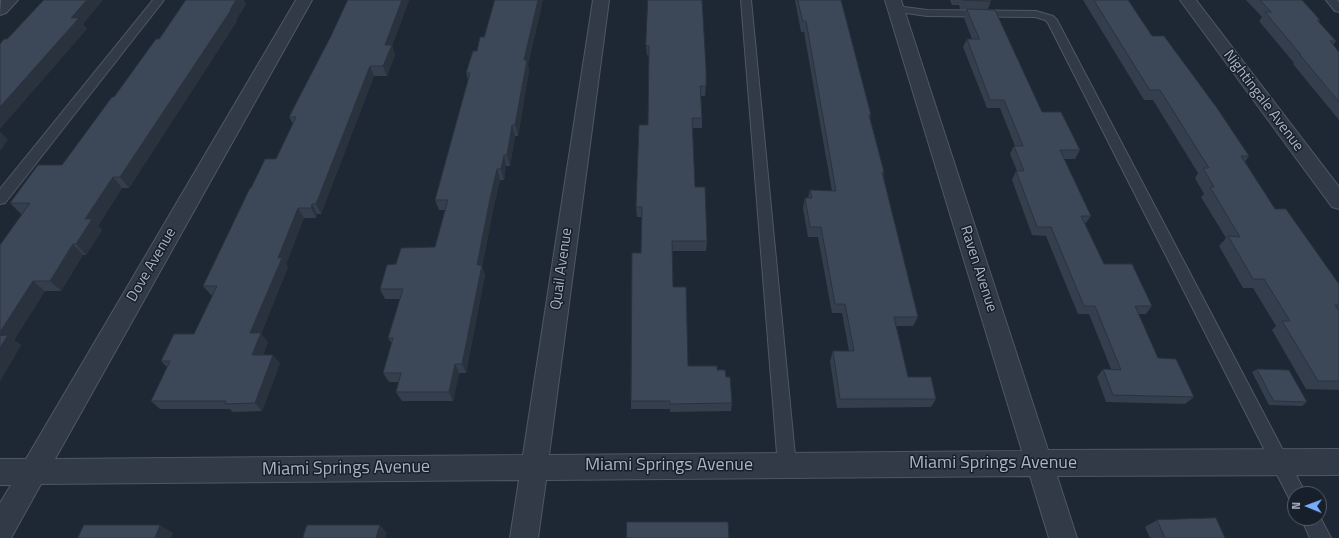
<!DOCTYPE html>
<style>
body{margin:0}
#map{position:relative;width:1339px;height:538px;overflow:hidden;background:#1e2835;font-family:"Titillium Web",sans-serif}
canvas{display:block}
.north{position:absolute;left:1287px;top:486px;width:40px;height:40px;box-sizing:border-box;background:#171f2a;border:1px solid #525b67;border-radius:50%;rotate:271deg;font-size:11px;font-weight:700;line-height:16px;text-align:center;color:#aab4c3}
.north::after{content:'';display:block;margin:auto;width:14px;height:18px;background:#78acfb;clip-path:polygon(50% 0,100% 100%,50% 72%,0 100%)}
</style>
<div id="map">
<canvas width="1339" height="538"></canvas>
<div class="north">N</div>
</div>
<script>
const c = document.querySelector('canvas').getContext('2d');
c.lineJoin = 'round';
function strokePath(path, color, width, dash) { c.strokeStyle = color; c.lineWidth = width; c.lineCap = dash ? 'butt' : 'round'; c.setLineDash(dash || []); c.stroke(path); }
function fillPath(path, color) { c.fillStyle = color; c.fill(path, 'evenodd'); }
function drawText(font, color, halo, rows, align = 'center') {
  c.font = font + ' "Titillium Web",sans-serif'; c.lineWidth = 3; c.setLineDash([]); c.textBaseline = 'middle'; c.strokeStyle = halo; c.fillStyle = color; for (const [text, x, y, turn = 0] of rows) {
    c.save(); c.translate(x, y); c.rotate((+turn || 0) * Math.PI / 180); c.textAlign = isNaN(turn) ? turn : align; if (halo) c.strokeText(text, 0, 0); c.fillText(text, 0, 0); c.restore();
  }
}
const service = new Path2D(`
 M 153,0 L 164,0 L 5,203 L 0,204 L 0,189 Z
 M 741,0 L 751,0 L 796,466 L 793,472 L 787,475 L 781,472 L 778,466 Z
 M 1326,0 L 1337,0 L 1339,2 L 1339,12 L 1335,11 Z
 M 896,6 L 927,10 L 1036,11 L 1053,16 L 1057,20 L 1306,494 L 1295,494 L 1295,502 L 1290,500 L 1048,23 L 1045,20 L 1035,17 L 927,16 L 892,11 L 891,9 Z
 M 1319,515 L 1331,538 L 1310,538 L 1301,518 L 1319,518 Z`);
const minor = new Path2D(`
 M 1,0 L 18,0 L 6,13 L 0,15 Z
 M 296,0 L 312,0 L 55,459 L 523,455 L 593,0 L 609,0 L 549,455 L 1022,451 L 885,0 L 901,0 L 1048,450 L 1339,449 L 1339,475 L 1057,476 L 1077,538 L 1049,538 L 1030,476 L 546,480 L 538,538 L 510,538 L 519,480 L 41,484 L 11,538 L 0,538 L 0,503 L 11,485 L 0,485 L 0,459 L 26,459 Z
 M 1180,0 L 1196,0 L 1339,187 L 1339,209 L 1332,207 Z`);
strokePath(service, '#4e5764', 2);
strokePath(minor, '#4e5764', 2);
fillPath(service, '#313a46');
fillPath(minor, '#313a46');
fillPath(new Path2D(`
 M 348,0 L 409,0 L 392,46 L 395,55 L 387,76 L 374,76 L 321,214 L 317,214 L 316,218 L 304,218 L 286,264 L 288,267 L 261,334 L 268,342 L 263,355 L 280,363 L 262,411 L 233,412 L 230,409 L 160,409 L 151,401 L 167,367 L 161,361 L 194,334 L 213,296 L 211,295 L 203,286 L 251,188 L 276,159 L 293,124 L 289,117 L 331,36 Z
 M 495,0 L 543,0 L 528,64 L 529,71 L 518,136 L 515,136 L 510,166 L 506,166 L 504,180 L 500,180 L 493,210 L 482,267 L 485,275 L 466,373 L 459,373 L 453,401 L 402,401 L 396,392 L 399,382 L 389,382 L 383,373 L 392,344 L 388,338 L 400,299 L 385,299 L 380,289 L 396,264 L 435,247 L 445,210 L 439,210 L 435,200 L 468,80 L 466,73 L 484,37 Z
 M 648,0 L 706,86 L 705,96 L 701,96 L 702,118 L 702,128 L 692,128 L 695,187 L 707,241 L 706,251 L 672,251 L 673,287 L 688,366 L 717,370 L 726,377 L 732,403 L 731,411 L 670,412 L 670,409 L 631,409 L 631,401 L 641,253 L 642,217 L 637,217 L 636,207 L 648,125 L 649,56 L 647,55 L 646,45 Z
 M 795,0 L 841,0 L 871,115 L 870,119 L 884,172 L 883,177 L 918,317 L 913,326 L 896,326 L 908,377 L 936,399 L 931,407 L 837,408 L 830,361 L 833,351 L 849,351 L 842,313 L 832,313 L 818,237 L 808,237 L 803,208 L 805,198 L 808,198 L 810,190 L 832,191 L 804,32 L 801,32 Z
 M 950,0 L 991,0 L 991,1 L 988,9 L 960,9 L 959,5 L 952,5 Z
 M 1083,0 L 1128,0 L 1152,36 L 1249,156 L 1245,162 L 1275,209 L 1339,284 L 1339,390 L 1306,389 L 1272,330 L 1276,326 L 1253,288 L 1243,288 L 1219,246 L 1226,238 L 1201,197 L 1204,194 L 1195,178 L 1198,173 L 1153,100 L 1144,100 Z
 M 1246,0 L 1302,0 L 1320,20 L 1319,22 L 1336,41 L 1333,45 L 1339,52 L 1339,120 L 1293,64 L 1294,63 L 1259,21 L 1262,17 Z
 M 246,4 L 236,20 L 237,21 L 129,188 L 122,188 L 98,226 L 102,230 L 86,255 L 83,255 L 61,291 L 45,291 L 14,340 L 21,345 L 0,381 L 0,245 L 23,214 L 21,214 L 10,203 L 62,165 L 159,39 Z
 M 967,9 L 1042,112 L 1080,150 L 1075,159 L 1064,159 L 1091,216 L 1085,224 L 1104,264 L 1152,306 L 1146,314 L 1138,314 L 1158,358 L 1194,397 L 1185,404 L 1106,402 L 1097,377 L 1103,369 L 1111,369 L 1089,314 L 1078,314 L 1046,236 L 1032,235 L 1012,180 L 1016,171 L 1017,171 L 1010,154 L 1014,146 L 1015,146 L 1000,108 L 987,108 L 963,47 L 967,39 L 972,39 L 964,18 Z
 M 1257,369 L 1307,402 L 1302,406 L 1269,405 L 1252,372 Z
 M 1157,520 L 1225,538 L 1150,538 L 1145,527 Z`), '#343e4c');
fillPath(new Path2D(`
 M 87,0 L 103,0 L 83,24 L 87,29 L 0,129 L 0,107 L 71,18 Z
 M 236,0 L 244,0 L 246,4 L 236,20 L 237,21 L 129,188 L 120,177 Z
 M 402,0 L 409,0 L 392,46 L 395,55 L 387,76 L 383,66 L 385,45 Z
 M 538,0 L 543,0 L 528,64 L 529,71 L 518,136 L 515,125 L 524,60 Z
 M 370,66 L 374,76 L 321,214 L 316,204 Z
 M 512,125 L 515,136 L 510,166 L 507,155 Z
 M 0,131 L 8,140 L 0,151 Z
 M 504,155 L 506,166 L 504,180 L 501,169 Z
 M 497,169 L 500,180 L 493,210 L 482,267 L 485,275 L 466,373 L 462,364 L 477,265 L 490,199 Z
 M 113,177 L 122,188 L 98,226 L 102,230 L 86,255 L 76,244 L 85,219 Z
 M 312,204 L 317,214 L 316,218 L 311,208 Z
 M 298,208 L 304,218 L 286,264 L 288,267 L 261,334 L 268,342 L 260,363 L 252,355 L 250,333 L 278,258 Z
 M 73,244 L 83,255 L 61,291 L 50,281 Z
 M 33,281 L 45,291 L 14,340 L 21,345 L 0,381 L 0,332 Z
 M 273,355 L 280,363 L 262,411 L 255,403 Z
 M 455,364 L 459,373 L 453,401 L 449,392 Z
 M 160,525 L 173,533 L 171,538 L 155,538 Z
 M 380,525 L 387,533 L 385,538 L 376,538 Z`), '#2a323e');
const building = new Path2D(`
 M 44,0 L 87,0 L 71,18 L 79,18 L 0,107 L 0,44 L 4,39 L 7,39 Z
 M 186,0 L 236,0 L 230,10 L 231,10 L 120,177 L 113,177 L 85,219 L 92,219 L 76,244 L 73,244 L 50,281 L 33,281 L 0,332 L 0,245 L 30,203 L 10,203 L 38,165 L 62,165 L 112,97 L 114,97 L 156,39 L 159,39 Z
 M 348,0 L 402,0 L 385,45 L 392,45 L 383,66 L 370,66 L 316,204 L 312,204 L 311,208 L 298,208 L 278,258 L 282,258 L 250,333 L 261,333 L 252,355 L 273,355 L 255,403 L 225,404 L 226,401 L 151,401 L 170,361 L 161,361 L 174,334 L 194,334 L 217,286 L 203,286 L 250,188 L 251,188 L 265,159 L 276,159 L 296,117 L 289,117 L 331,36 Z
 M 495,0 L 538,0 L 524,60 L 527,60 L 515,125 L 512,125 L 507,155 L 504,155 L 501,169 L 497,169 L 490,199 L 477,265 L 482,265 L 462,364 L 455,364 L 449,392 L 396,392 L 401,373 L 383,373 L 393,338 L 388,338 L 403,289 L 380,289 L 387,265 L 396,264 L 401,248 L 435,247 L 448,200 L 435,200 L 470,73 L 466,73 L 473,51 L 477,51 L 480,37 L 484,37 Z
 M 648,0 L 702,0 L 706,67 L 706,86 L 700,86 L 702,118 L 692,118 L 695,187 L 705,187 L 707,241 L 672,241 L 673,287 L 686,287 L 688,366 L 717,366 L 717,370 L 725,370 L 726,377 L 730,377 L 732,403 L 670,404 L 670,401 L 631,401 L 632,253 L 641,253 L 642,207 L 636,207 L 639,125 L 648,125 L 649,46 L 646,45 Z
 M 798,0 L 841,0 L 871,115 L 869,115 L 884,172 L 882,172 L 918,317 L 894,317 L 908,377 L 931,377 L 936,399 L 840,399 L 833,351 L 854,351 L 845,304 L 835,304 L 821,227 L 810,227 L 805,198 L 812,198 L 810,190 L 836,191 L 806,21 L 803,21 Z
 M 963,0 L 991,0 L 991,1 Z
 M 1094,0 L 1128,0 L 1152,36 L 1164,36 L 1217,108 L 1249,156 L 1241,156 L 1275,209 L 1286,209 L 1339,284 L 1339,305 L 1335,305 L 1339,311 L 1339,381 L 1318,381 L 1282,321 L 1290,321 L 1264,279 L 1253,279 L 1228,236 L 1240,237 L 1210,187 L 1214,187 L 1203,168 L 1209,168 L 1160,90 L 1150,90 Z
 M 1260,0 L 1302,0 L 1320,20 L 1317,20 L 1336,41 L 1330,41 L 1339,52 L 1339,102 L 1300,55 L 1301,55 L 1265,12 L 1271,12 Z
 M 967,9 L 995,10 L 1042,112 L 1061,112 L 1080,150 L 1060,150 L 1091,216 L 1081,216 L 1104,264 L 1132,264 L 1152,306 L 1135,306 L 1158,358 L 1176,359 L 1194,397 L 1113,395 L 1103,369 L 1121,370 L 1095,306 L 1084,306 L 1051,227 L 1037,227 L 1016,171 L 1024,171 L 1014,146 L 1023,146 L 1004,100 L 990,100 L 967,39 L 979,39 Z
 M 8,335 L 0,348 L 0,336 Z
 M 1257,369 L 1289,370 L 1307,402 L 1274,401 Z
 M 1216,518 L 1225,538 L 1165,538 L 1157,520 Z
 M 627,522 L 728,522 L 729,538 L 627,538 Z
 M 84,525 L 160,525 L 155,538 L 78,538 Z
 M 307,525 L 380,525 L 376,538 L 303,538 Z`);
fillPath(building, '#3c4858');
strokePath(building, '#2a323e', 1);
drawText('15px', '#aab4c3', '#171f2a', [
 ["Nightingale Avenue",1263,101,53],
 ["Dove Avenue",152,265,-60],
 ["Quail Avenue",562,269,-82],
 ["Raven Avenue",978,269,72]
]);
drawText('18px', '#aab4c3', '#171f2a', [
 ["Miami Springs Avenue",993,464],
 ["Miami Springs Avenue",669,466],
 ["Miami Springs Avenue",346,469,-1]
]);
</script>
